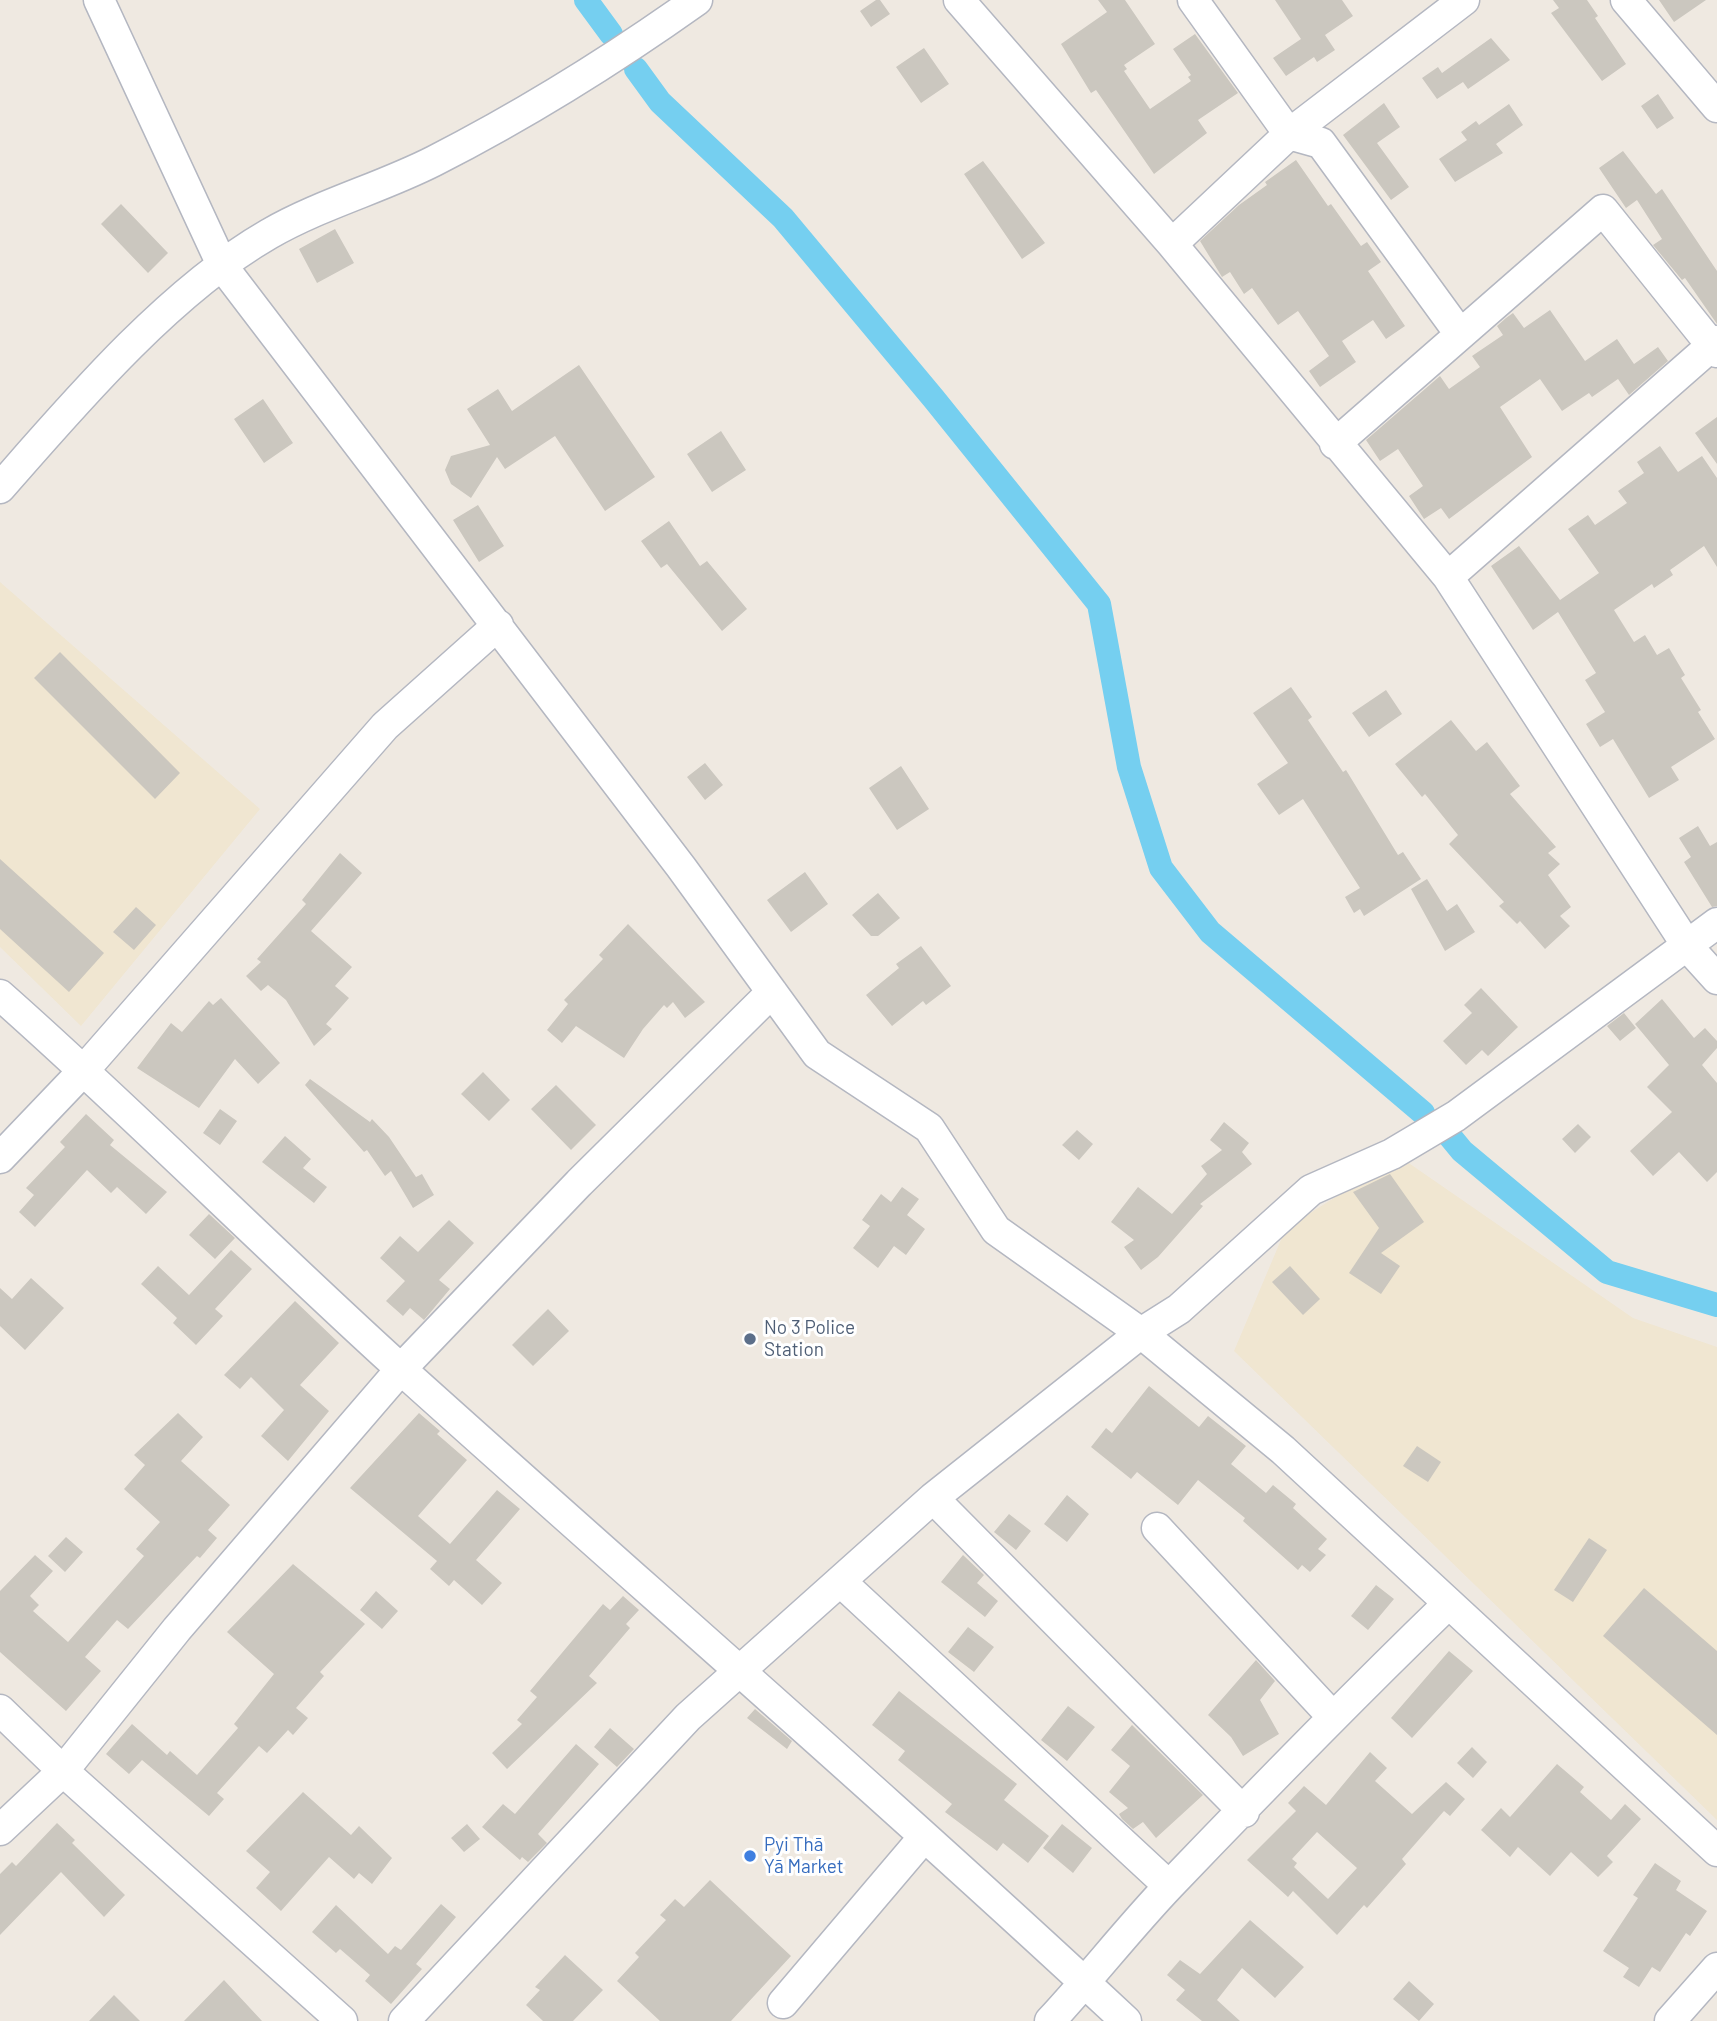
<!DOCTYPE html>
<meta charset="utf-8">
<style>
body{margin:0}
canvas{display:block;background:#efe9e1}
</style>
<canvas width="1717" height="2021"></canvas>
<script>
const c = document.querySelector('canvas').getContext('2d');
c.lineJoin = 'round';
function fillPath(path, color) { c.fillStyle = color; c.fill(path, 'evenodd'); }
function strokePath(path, color, width, dash) { c.strokeStyle = color; c.lineWidth = width; c.lineCap = dash ? 'butt' : 'round'; c.setLineDash(dash || []); c.stroke(path); }
function drawText(font, color, halo, rows, align = 'center') {
  c.font = font + ' Barlow,sans-serif'; c.lineWidth = 6; c.setLineDash([]); c.textBaseline = 'middle'; c.strokeStyle = halo; c.fillStyle = color; for (const [text, x, y, turn = 0] of rows) {
    c.save(); c.translate(x, y); c.rotate((+turn || 0) * Math.PI / 180); c.textAlign = isNaN(turn) ? turn : align; if (halo) c.strokeText(text, 0, 0); c.fillText(text, 0, 0); c.restore();
  }
}
fillPath(new Path2D(`
 M 0,582 L 260,809 L 81,1026 L 0,947 Z
 M 1400,1157 L 1633,1318 L 1717,1347 L 1717,1820 L 1234,1351 L 1286,1228 Z`), '#f0e6d1');
strokePath(new Path2D(`
 M 586,0 L 611,34
 M 636,69 L 660,102 L 783,218 L 934,399 L 1099,604 L 1129,767 L 1161,868 L 1210,932 L 1423,1113
 M 1448,1134 L 1462,1151 L 1607,1272 L 1717,1305`), '#75cff0', 24);
fillPath(new Path2D(`
 M 876,0 L 880,0 L 890,14 L 871,27 L 860,11 Z
 M 1098,0 L 1125,0 L 1155,44 L 1124,65 L 1127,69 L 1124,71 L 1150,109 L 1191,81 L 1188,77 L 1191,75 L 1173,49 L 1195,34 L 1238,93 L 1198,120 L 1207,133 L 1154,174 L 1096,90 L 1091,93 L 1061,44 L 1107,12 Z
 M 1275,0 L 1342,0 L 1353,16 L 1325,35 L 1335,50 L 1317,62 L 1314,57 L 1286,76 L 1273,58 L 1301,39 Z
 M 1553,0 L 1587,0 L 1598,16 L 1595,18 L 1626,64 L 1602,81 L 1551,13 L 1559,8 Z
 M 1659,0 L 1706,0 L 1674,22 Z
 M 1491,38 L 1510,60 L 1468,89 L 1463,82 L 1437,99 L 1422,78 L 1438,67 L 1442,73 Z
 M 924,48 L 949,84 L 921,103 L 896,67 Z
 M 1658,94 L 1674,118 L 1657,129 L 1641,106 Z
 M 1384,103 L 1400,127 L 1377,143 L 1409,187 L 1391,200 L 1343,135 Z
 M 1509,104 L 1523,125 L 1496,144 L 1503,153 L 1455,182 L 1439,159 L 1467,140 L 1461,132 L 1476,121 L 1479,125 Z
 M 1623,151 L 1656,194 L 1662,189 L 1717,271 L 1717,324 L 1685,278 L 1682,280 L 1653,245 L 1662,239 L 1637,200 L 1626,208 L 1599,168 Z
 M 1296,160 L 1328,206 L 1331,204 L 1361,246 L 1367,242 L 1381,262 L 1368,271 L 1405,326 L 1386,339 L 1373,320 L 1342,341 L 1356,362 L 1320,387 L 1309,371 L 1329,356 L 1298,311 L 1278,325 L 1252,288 L 1244,294 L 1230,272 L 1222,277 L 1200,241 L 1239,205 L 1267,185 L 1265,182 Z
 M 983,161 L 1045,243 L 1022,259 L 964,174 Z
 M 121,204 L 168,253 L 148,273 L 101,224 Z
 M 335,229 L 354,263 L 317,283 L 299,249 Z
 M 1550,310 L 1585,361 L 1617,339 L 1634,364 L 1658,347 L 1668,361 L 1629,395 L 1618,379 L 1592,397 L 1589,393 L 1562,411 L 1540,379 L 1500,407 L 1532,457 L 1449,519 L 1441,508 L 1424,519 L 1409,496 L 1423,486 L 1398,449 L 1380,461 L 1366,440 L 1440,376 L 1449,389 L 1480,367 L 1472,356 L 1503,335 L 1497,326 L 1506,318 L 1513,313 L 1524,328 Z
 M 579,365 L 655,477 L 605,511 L 555,436 L 505,469 L 497,457 L 471,498 L 451,484 L 445,470 L 451,456 L 490,445 L 467,409 L 498,389 L 512,411 Z
 M 263,399 L 293,443 L 264,463 L 234,419 Z
 M 1717,417 L 1717,464 L 1695,433 Z
 M 721,431 L 746,470 L 712,492 L 687,454 Z
 M 1660,446 L 1678,472 L 1702,456 L 1717,478 L 1717,567 L 1704,546 L 1670,570 L 1673,575 L 1654,588 L 1652,584 L 1614,610 L 1634,642 L 1645,635 L 1657,655 L 1669,648 L 1685,675 L 1681,678 L 1701,710 L 1698,712 L 1715,739 L 1671,767 L 1679,780 L 1649,798 L 1613,739 L 1600,747 L 1586,724 L 1605,712 L 1585,680 L 1596,673 L 1558,612 L 1533,630 L 1491,566 L 1519,546 L 1560,600 L 1599,573 L 1568,529 L 1588,515 L 1595,525 L 1627,503 L 1618,491 L 1644,473 L 1637,462 Z
 M 478,505 L 504,546 L 479,562 L 453,520 Z
 M 669,521 L 700,566 L 707,561 L 747,609 L 722,631 L 667,564 L 661,568 L 641,541 Z
 M 60,652 L 180,773 L 155,799 L 34,678 Z
 M 1291,687 L 1312,717 L 1308,720 L 1343,772 L 1346,770 L 1398,855 L 1403,852 L 1421,879 L 1364,916 L 1360,909 L 1354,913 L 1345,897 L 1360,888 L 1303,799 L 1279,815 L 1257,784 L 1288,763 L 1253,713 Z
 M 1386,690 L 1402,714 L 1369,737 L 1352,713 Z
 M 1451,720 L 1476,751 L 1487,742 L 1520,786 L 1510,794 L 1556,847 L 1548,853 L 1560,864 L 1548,875 L 1571,907 L 1560,916 L 1570,926 L 1545,949 L 1520,921 L 1517,924 L 1499,906 L 1504,902 L 1449,844 L 1458,835 L 1425,794 L 1422,797 L 1395,764 Z
 M 705,763 L 723,785 L 705,800 L 687,777 Z
 M 901,766 L 929,809 L 897,830 L 869,788 Z
 M 1698,826 L 1710,846 L 1717,842 L 1717,906 L 1712,907 L 1684,862 L 1691,857 L 1679,838 Z
 M 340,853 L 362,873 L 311,931 L 352,967 L 335,986 L 349,998 L 326,1024 L 332,1029 L 314,1046 L 286,1000 L 268,985 L 261,991 L 246,976 L 261,962 L 257,959 L 306,904 L 302,900 Z
 M 0,859 L 104,953 L 69,992 L 0,929 Z
 M 805,872 L 828,904 L 791,932 L 767,900 Z
 M 1427,879 L 1447,911 L 1457,904 L 1475,932 L 1445,951 L 1411,889 Z
 M 878,893 L 900,918 L 878,936 L 871,936 L 852,915 Z
 M 136,907 L 156,925 L 134,950 L 113,932 Z
 M 628,924 L 705,1002 L 685,1018 L 673,1002 L 667,1008 L 664,1005 L 643,1029 L 624,1058 L 576,1026 L 562,1043 L 547,1030 L 568,1004 L 564,1000 L 603,959 L 599,955 Z
 M 921,946 L 951,986 L 926,1005 L 923,1001 L 892,1026 L 866,995 L 899,968 L 896,964 Z
 M 1481,988 L 1518,1027 L 1488,1056 L 1482,1050 L 1466,1065 L 1443,1041 L 1472,1013 L 1464,1005 Z
 M 221,998 L 280,1063 L 258,1084 L 235,1059 L 199,1108 L 137,1068 L 171,1023 L 182,1032 L 209,1001 L 213,1005 Z
 M 1662,999 L 1694,1038 L 1705,1028 L 1717,1041 L 1717,1048 L 1702,1065 L 1717,1083 L 1717,1172 L 1707,1182 L 1679,1152 L 1653,1176 L 1630,1151 L 1672,1112 L 1647,1087 L 1669,1065 L 1635,1024 Z
 M 1624,1013 L 1636,1028 L 1620,1041 L 1607,1026 Z
 M 483,1072 L 510,1100 L 489,1121 L 461,1094 Z
 M 310,1079 L 370,1122 L 372,1119 L 389,1137 L 416,1177 L 422,1174 L 434,1195 L 413,1208 L 391,1171 L 385,1176 L 367,1150 L 364,1152 L 305,1085 Z
 M 556,1085 L 596,1125 L 571,1150 L 531,1109 Z
 M 220,1109 L 237,1121 L 220,1145 L 203,1133 Z
 M 86,1114 L 114,1140 L 110,1145 L 167,1192 L 146,1214 L 117,1187 L 111,1193 L 87,1170 L 35,1227 L 19,1212 L 34,1195 L 26,1188 L 65,1147 L 60,1142 Z
 M 1224,1122 L 1249,1143 L 1242,1152 L 1252,1164 L 1200,1204 L 1203,1206 L 1158,1257 L 1141,1270 L 1124,1247 L 1134,1240 L 1111,1222 L 1138,1187 L 1172,1214 L 1207,1174 L 1201,1166 L 1222,1150 L 1210,1140 Z
 M 1578,1124 L 1591,1137 L 1575,1153 L 1562,1139 Z
 M 1077,1130 L 1093,1144 L 1079,1160 L 1062,1145 Z
 M 285,1136 L 311,1159 L 303,1168 L 327,1187 L 314,1203 L 262,1162 Z
 M 1390,1174 L 1424,1222 L 1381,1253 L 1400,1266 L 1381,1294 L 1349,1273 L 1379,1228 L 1353,1192 Z
 M 902,1187 L 919,1199 L 907,1215 L 925,1229 L 906,1255 L 894,1246 L 878,1268 L 853,1248 L 870,1226 L 862,1220 L 881,1194 L 891,1202 Z
 M 209,1214 L 235,1238 L 215,1259 L 189,1235 Z
 M 449,1220 L 474,1243 L 439,1280 L 450,1289 L 424,1320 L 410,1308 L 403,1316 L 386,1301 L 405,1281 L 380,1258 L 400,1236 L 418,1252 Z
 M 231,1250 L 252,1269 L 215,1309 L 223,1316 L 196,1345 L 173,1323 L 177,1318 L 141,1284 L 158,1266 L 189,1295 Z
 M 1290,1266 L 1320,1299 L 1303,1315 L 1272,1282 Z
 M 31,1278 L 64,1308 L 25,1350 L 0,1326 L 0,1288 L 12,1299 Z
 M 295,1301 L 339,1343 L 300,1385 L 329,1411 L 288,1461 L 261,1436 L 284,1410 L 251,1377 L 240,1389 L 224,1375 Z
 M 548,1309 L 569,1331 L 533,1366 L 512,1345 Z
 M 1149,1386 L 1199,1427 L 1208,1416 L 1246,1446 L 1231,1464 L 1266,1493 L 1273,1485 L 1296,1504 L 1293,1508 L 1327,1539 L 1318,1549 L 1326,1555 L 1310,1572 L 1302,1565 L 1298,1570 L 1243,1521 L 1245,1518 L 1198,1480 L 1178,1505 L 1137,1472 L 1131,1479 L 1091,1447 L 1106,1428 L 1112,1433 Z
 M 178,1413 L 203,1437 L 181,1461 L 230,1505 L 208,1530 L 217,1538 L 200,1558 L 197,1556 L 128,1629 L 117,1620 L 85,1657 L 101,1671 L 66,1711 L 0,1652 L 0,1591 L 35,1555 L 53,1571 L 30,1596 L 39,1605 L 33,1611 L 68,1642 L 144,1556 L 136,1549 L 160,1522 L 124,1489 L 145,1465 L 134,1455 Z
 M 419,1413 L 440,1431 L 437,1434 L 467,1460 L 418,1516 L 450,1544 L 497,1490 L 520,1509 L 476,1560 L 502,1583 L 482,1605 L 454,1580 L 449,1586 L 430,1569 L 437,1561 L 350,1488 Z
 M 1417,1446 L 1441,1462 L 1428,1482 L 1403,1466 Z
 M 1067,1495 L 1089,1514 L 1067,1542 L 1044,1524 Z
 M 1009,1514 L 1031,1531 L 1016,1550 L 994,1532 Z
 M 66,1537 L 83,1552 L 65,1572 L 48,1556 Z
 M 1589,1538 L 1607,1550 L 1573,1602 L 1554,1590 Z
 M 963,1555 L 984,1575 L 977,1583 L 998,1601 L 985,1617 L 941,1582 Z
 M 293,1564 L 365,1624 L 320,1672 L 324,1676 L 296,1708 L 308,1718 L 293,1735 L 288,1730 L 267,1753 L 259,1746 L 217,1793 L 224,1799 L 209,1816 L 142,1760 L 129,1774 L 106,1754 L 132,1724 L 167,1755 L 170,1751 L 197,1775 L 238,1728 L 234,1724 L 274,1674 L 227,1632 Z
 M 1376,1585 L 1394,1599 L 1368,1630 L 1351,1616 Z
 M 1644,1588 L 1717,1651 L 1717,1735 L 1603,1636 Z
 M 376,1591 L 398,1611 L 382,1629 L 360,1610 Z
 M 623,1596 L 639,1610 L 626,1624 L 630,1628 L 589,1676 L 597,1683 L 507,1769 L 492,1753 L 522,1724 L 517,1720 L 537,1697 L 530,1691 L 603,1604 L 610,1610 Z
 M 968,1627 L 994,1647 L 974,1672 L 948,1652 Z
 M 1449,1651 L 1473,1671 L 1412,1738 L 1391,1718 Z
 M 1256,1660 L 1275,1681 L 1260,1700 L 1279,1734 L 1243,1756 L 1231,1737 L 1208,1715 Z
 M 899,1691 L 1017,1784 L 1004,1800 L 1049,1836 L 1028,1863 L 1003,1843 L 997,1851 L 945,1812 L 952,1804 L 898,1760 L 905,1751 L 872,1725 Z
 M 1068,1706 L 1095,1727 L 1067,1761 L 1041,1740 Z
 M 755,1709 L 792,1741 L 787,1749 L 747,1718 Z
 M 1132,1725 L 1203,1795 L 1156,1838 L 1143,1822 L 1133,1829 L 1122,1819 L 1119,1814 L 1128,1808 L 1109,1792 L 1130,1766 L 1111,1750 Z
 M 610,1728 L 634,1749 L 617,1767 L 594,1747 Z
 M 576,1744 L 599,1764 L 538,1834 L 547,1843 L 528,1862 L 522,1857 L 520,1860 L 482,1827 L 503,1804 L 515,1814 Z
 M 1472,1747 L 1487,1762 L 1473,1778 L 1457,1763 Z
 M 1370,1752 L 1387,1768 L 1375,1781 L 1412,1814 L 1446,1782 L 1465,1799 L 1450,1816 L 1444,1811 L 1402,1859 L 1406,1864 L 1367,1908 L 1364,1905 L 1337,1935 L 1293,1891 L 1288,1897 L 1247,1860 L 1296,1811 L 1288,1803 L 1304,1786 L 1326,1805 ZM 1317,1832 L 1357,1868 L 1328,1899 L 1294,1867 L 1297,1863 L 1292,1859 Z
 M 1557,1764 L 1584,1787 L 1580,1792 L 1611,1820 L 1625,1804 L 1641,1819 L 1607,1856 L 1613,1862 L 1598,1877 L 1571,1852 L 1550,1876 L 1518,1847 L 1510,1857 L 1481,1830 L 1501,1808 L 1510,1817 Z
 M 303,1792 L 351,1835 L 359,1826 L 392,1858 L 372,1884 L 359,1873 L 354,1879 L 329,1857 L 281,1911 L 256,1888 L 270,1872 L 246,1851 Z
 M 57,1823 L 75,1840 L 72,1843 L 125,1895 L 104,1917 L 61,1872 L 0,1935 L 0,1874 L 12,1862 L 16,1866 Z
 M 467,1824 L 480,1839 L 464,1852 L 451,1838 Z
 M 1062,1824 L 1092,1848 L 1073,1873 L 1043,1848 Z
 M 1655,1863 L 1681,1881 L 1676,1890 L 1707,1911 L 1690,1936 L 1686,1933 L 1660,1972 L 1652,1967 L 1639,1987 L 1623,1977 L 1629,1968 L 1603,1951 L 1638,1898 L 1633,1895 Z
 M 710,1880 L 791,1956 L 731,2021 L 660,2021 L 617,1981 L 639,1957 L 635,1953 L 666,1920 L 660,1915 L 675,1899 L 684,1907 Z
 M 441,1904 L 456,1917 L 416,1964 L 422,1969 L 391,2004 L 365,1981 L 370,1975 L 340,1949 L 336,1953 L 312,1932 L 336,1905 L 388,1954 L 395,1946 L 401,1950 Z
 M 1250,1920 L 1304,1967 L 1275,1998 L 1242,1968 L 1217,2000 L 1240,2021 L 1202,2021 L 1176,2000 L 1185,1990 L 1167,1975 L 1180,1960 L 1200,1974 Z
 M 565,1955 L 603,1990 L 573,2021 L 543,2021 L 526,2005 L 540,1990 L 535,1987 Z
 M 224,1980 L 262,2021 L 184,2021 Z
 M 1409,1981 L 1434,2004 L 1419,2021 L 1393,1999 Z
 M 114,1995 L 140,2021 L 89,2021 Z`), '#cbc7bf');
const minor = new Path2D(`
 M 99,0 L 223,267 L 681,867 L 817,1054 L 929,1128 L 996,1230 L 1141,1333 L 1283,1450 L 1717,1851
 M 959,0 L 1172,244 L 1448,577 L 1688,947 L 1717,979
 M 1193,0 L 1289,134 L 1321,143 L 1460,334
 M 1626,0 L 1717,107
 M 1172,244 L 1289,134 L 1464,0
 M 1335,444 L 1603,210 L 1717,352
 M 0,488 C 75,402 170,291 269,234 C 321,204 381,188 434,161 C 526,114 614,59 697,0
 M 1448,577 L 1717,341
 M 0,995 C 138,1117 267,1248 403,1371 C 644,1588 889,1800 1126,2021
 M 0,1158 L 84,1070 L 385,726 L 498,625
 M 933,1498 L 1244,1812
 M 1157,1528 L 1332,1716
 M 840,1581 L 1169,1886
 M 0,1710 L 63,1771 L 342,2021
 M 0,1830 L 63,1771 L 177,1629 L 401,1369 L 579,1183 L 772,992
 M 783,2003 L 924,1837
 M 404,2021 L 688,1717 L 933,1498 L 1141,1333 L 1179,1309 L 1311,1190 L 1392,1154 L 1456,1116 L 1717,923
 M 1050,2021 C 1091,1977 1128,1929 1170,1885 C 1261,1790 1353,1696 1448,1604
 M 1670,2021 L 1717,1968`);
strokePath(minor, '#b4b7c1', 33);
strokePath(minor, '#fff', 30);
for (const [x, y, r, color] of [
 [750,1339,7,"#5c6f8a"],
 [750,1856,7,"#3f7fe0"]
]) { const dot = new Path2D(); dot.arc(x, y, r, 0, 2 * Math.PI); c.fillStyle = color; c.fill(dot); strokePath(dot, '#fff', 2.5); }
drawText('19px', '#4e5e75', '#fff', [
 ["No 3 Police",764,1328],
 ["Station",764,1350]
], 'left');
drawText('19px', '#366cbe', '#fff', [
 ["Pyi Thā",764,1845],
 ["Yā Market",764,1867]
], 'left');
</script>
